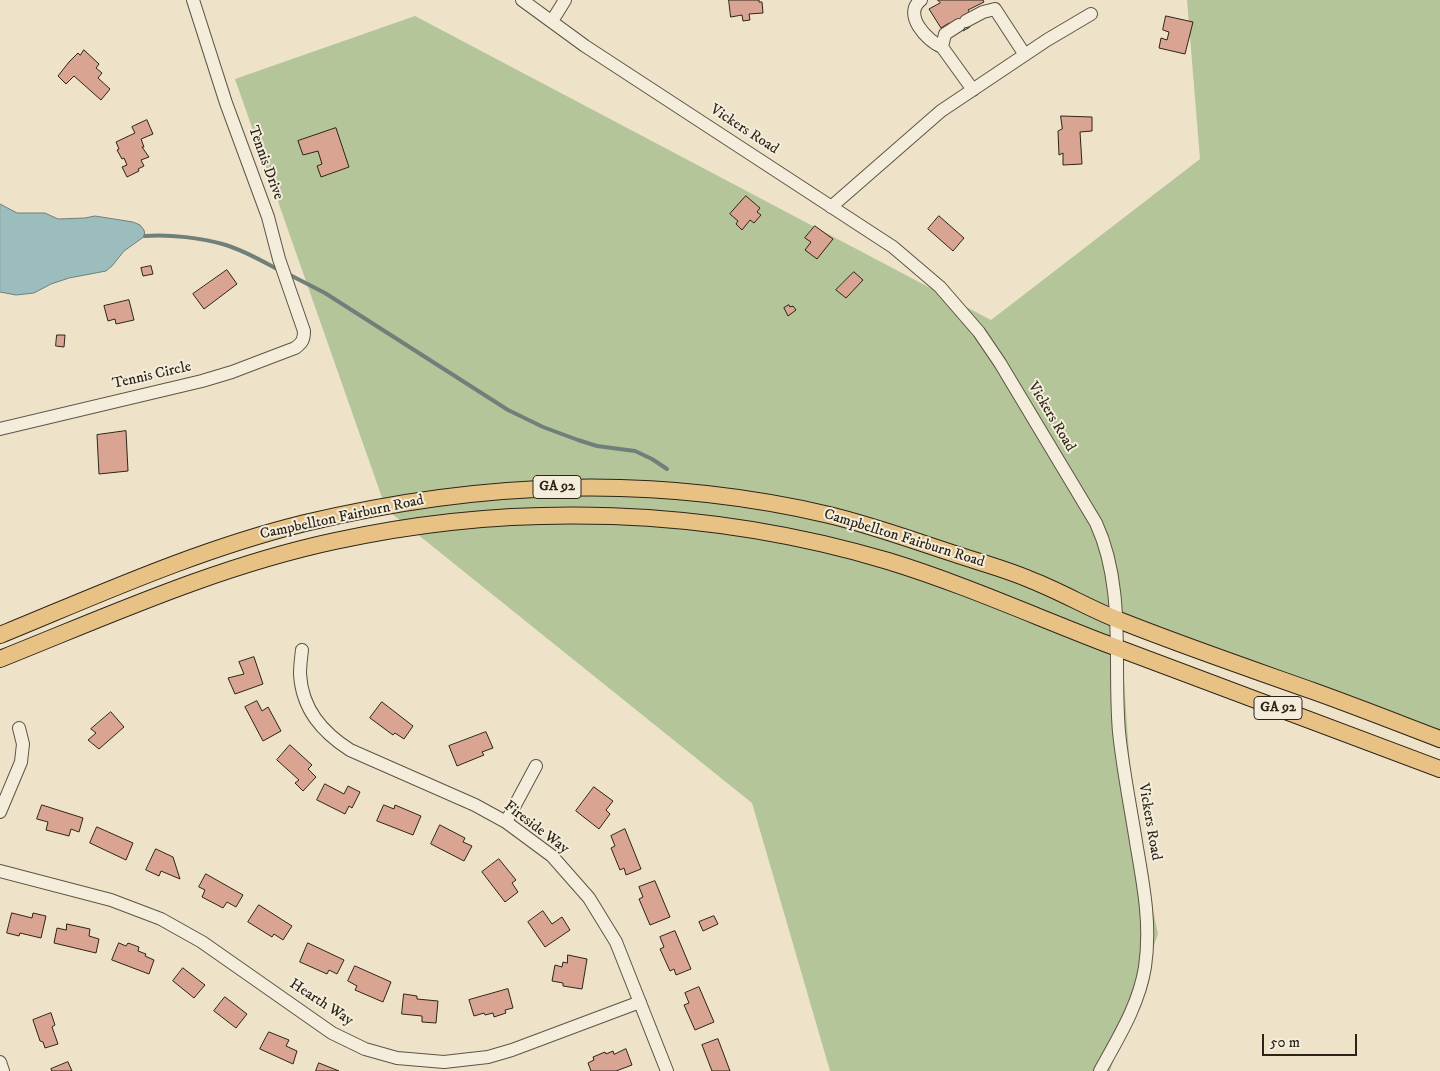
<!DOCTYPE html>
<style>
body{margin:0}
#map{position:relative;width:1440px;height:1071px;overflow:hidden;background:#eee3c9;font-family:"IM FELL DW Pica",serif}
canvas{display:block}
.scale{position:absolute;left:1262px;top:1034px;width:95px;height:22px;box-sizing:border-box;border:2px solid #2d2419;border-top:0;padding-left:6px;font-size:15px;line-height:18px;white-space:nowrap;color:#2d2419;-webkit-text-stroke:4px #f4eddc;paint-order:stroke}
</style>
<div id="map">
<canvas width="1440" height="1071"></canvas>
<div class="scale">50 m</div>
</div>
<script>
const c = document.querySelector('canvas').getContext('2d');
c.lineJoin = 'round';
function fillPath(path, color) { c.fillStyle = color; c.fill(path, 'evenodd'); }
function strokePath(path, color, width, dash) { c.strokeStyle = color; c.lineWidth = width; c.lineCap = dash ? 'butt' : 'round'; c.setLineDash(dash || []); c.stroke(path); }
function drawText(font, color, halo, rows, align = 'center') {
  c.font = font + ' "IM FELL DW Pica",serif'; c.lineWidth = 4; c.setLineDash([]); c.textBaseline = 'middle'; c.strokeStyle = halo; c.fillStyle = color; for (const [text, x, y, turn = 0] of rows) {
    c.save(); c.translate(x, y); c.rotate((+turn || 0) * Math.PI / 180); c.textAlign = isNaN(turn) ? turn : align; if (halo) c.strokeText(text, 0, 0); c.fillText(text, 0, 0); c.restore();
  }
}
fillPath(new Path2D(`
 M 1187,0 L 1440,0 L 1440,749 L 1120,623 L 1133,811 L 1158,934 L 1110,1071 L 830,1071 L 752,803 L 386,509 L 235,79 L 415,16 L 991,320 L 1200,159 Z`), '#b4c59a');
const water = new Path2D(`
 M 0,204 L 17,213 L 45,213 L 58,219 L 85,218 L 95,216 L 133,222 L 140,225 L 144,230 L 145,236 L 124,251 L 112,266 L 106,271 L 69,278 L 51,284 L 34,293 L 16,295 L 0,292 Z`);
fillPath(water, '#9bbdbd');
strokePath(water, '#6f807b', 1);
strokePath(new Path2D(`
 M 145,236 C 169,234 203,238 226,245 C 245,251 262,261 279,270
 M 288,274 L 325,293 L 508,410 L 543,427 L 578,440 L 597,446 L 635,451 L 652,459 L 667,469`), '#6f807b', 4);
const building = new Path2D(`
 M 729,0 L 759,0 L 759,2 L 762,2 L 763,13 L 749,14 L 750,20 L 743,21 L 742,15 L 731,17 Z
 M 938,0 L 983,0 L 984,2 L 968,10 L 970,13 L 964,17 L 970,27 L 963,31 L 957,22 L 950,26 L 949,23 L 941,28 L 929,9 L 940,3 Z
 M 1166,16 L 1193,22 L 1185,54 L 1159,48 L 1161,38 L 1167,40 L 1169,32 L 1163,30 Z
 M 84,50 L 99,64 L 96,68 L 102,73 L 98,78 L 110,89 L 101,100 L 74,76 L 66,84 L 58,76 L 69,62 L 78,53 L 80,55 Z
 M 1061,116 L 1092,117 L 1092,131 L 1080,132 L 1082,164 L 1063,165 L 1063,153 L 1059,155 L 1058,131 L 1062,129 Z
 M 147,120 L 153,134 L 141,139 L 144,147 L 142,147 L 149,157 L 141,160 L 144,166 L 138,169 L 139,171 L 127,177 L 122,167 L 127,165 L 124,158 L 122,159 L 117,150 L 119,149 L 116,142 L 135,133 L 132,127 Z
 M 336,128 L 349,167 L 321,177 L 317,166 L 322,164 L 318,151 L 303,155 L 298,141 Z
 M 746,196 L 760,208 L 757,212 L 761,215 L 754,223 L 750,220 L 742,230 L 736,224 L 738,221 L 730,214 Z
 M 939,216 L 964,238 L 953,251 L 928,229 Z
 M 815,226 L 833,239 L 817,259 L 805,250 L 811,242 L 805,238 Z
 M 151,266 L 153,274 L 143,276 L 141,268 Z
 M 227,270 L 237,284 L 204,309 L 193,294 Z
 M 854,272 L 863,280 L 846,298 L 836,290 Z
 M 129,300 L 134,320 L 116,324 L 115,319 L 108,321 L 104,306 Z
 M 789,305 L 790,307 L 793,306 L 796,310 L 788,316 L 784,308 Z
 M 57,335 L 65,335 L 64,347 L 56,346 Z
 M 126,431 L 128,471 L 99,474 L 97,435 Z
 M 254,657 L 263,684 L 235,694 L 228,678 L 244,674 L 239,662 Z
 M 257,701 L 262,711 L 268,707 L 281,731 L 263,741 L 245,707 Z
 M 382,702 L 413,726 L 404,739 L 395,733 L 393,735 L 370,718 Z
 M 111,712 L 124,727 L 99,749 L 88,740 L 96,733 L 91,729 Z
 M 486,732 L 493,748 L 482,752 L 484,755 L 457,766 L 449,746 Z
 M 290,745 L 312,765 L 308,769 L 316,777 L 303,791 L 295,783 L 299,780 L 277,760 Z
 M 325,784 L 344,794 L 348,786 L 360,792 L 352,808 L 349,806 L 345,814 L 317,800 Z
 M 594,787 L 613,801 L 606,810 L 610,814 L 599,829 L 576,811 Z
 M 42,805 L 83,818 L 79,832 L 71,829 L 69,836 L 46,830 L 48,822 L 37,819 Z
 M 384,805 L 394,809 L 395,805 L 421,816 L 413,835 L 377,821 Z
 M 440,825 L 465,838 L 463,842 L 472,846 L 464,861 L 431,844 Z
 M 97,827 L 133,843 L 126,860 L 90,843 Z
 M 625,829 L 641,869 L 626,875 L 624,868 L 620,870 L 611,848 L 615,846 L 611,836 Z
 M 156,849 L 173,857 L 180,879 L 161,871 L 159,876 L 146,870 Z
 M 499,859 L 516,880 L 512,883 L 518,892 L 505,902 L 482,872 Z
 M 206,874 L 243,895 L 236,907 L 227,902 L 223,908 L 202,897 L 205,890 L 199,887 Z
 M 655,881 L 670,917 L 650,925 L 639,899 L 643,897 L 639,887 Z
 M 259,905 L 292,926 L 283,940 L 274,934 L 272,937 L 248,922 Z
 M 543,911 L 552,924 L 562,917 L 570,930 L 545,947 L 528,922 Z
 M 12,913 L 32,918 L 33,913 L 46,916 L 41,938 L 20,933 L 19,936 L 7,933 Z
 M 714,916 L 718,924 L 703,931 L 699,922 Z
 M 67,924 L 90,929 L 89,936 L 99,939 L 96,953 L 54,943 L 57,928 L 66,930 Z
 M 675,931 L 691,969 L 676,975 L 674,969 L 670,971 L 660,949 L 664,947 L 660,937 Z
 M 119,943 L 126,946 L 128,943 L 139,947 L 138,951 L 146,954 L 145,956 L 154,960 L 149,974 L 112,960 Z
 M 308,943 L 344,960 L 337,974 L 329,970 L 327,974 L 300,962 Z
 M 568,955 L 587,959 L 582,989 L 563,986 L 563,983 L 552,981 L 555,965 L 562,967 L 563,962 L 567,963 Z
 M 355,966 L 391,982 L 383,1002 L 355,990 L 357,986 L 348,981 Z
 M 183,968 L 205,985 L 194,998 L 173,981 Z
 M 699,987 L 714,1022 L 695,1030 L 684,1005 L 689,1003 L 685,993 Z
 M 508,989 L 513,1008 L 505,1010 L 506,1013 L 494,1017 L 493,1013 L 485,1015 L 484,1013 L 474,1016 L 469,1000 Z
 M 404,994 L 417,996 L 417,999 L 438,1001 L 436,1023 L 422,1022 L 422,1016 L 402,1014 Z
 M 225,997 L 247,1014 L 236,1028 L 214,1011 Z
 M 51,1013 L 55,1025 L 52,1027 L 58,1044 L 45,1048 L 43,1042 L 40,1041 L 33,1020 Z
 M 269,1032 L 289,1040 L 286,1046 L 297,1051 L 293,1064 L 260,1049 Z
 M 718,1039 L 730,1071 L 712,1071 L 702,1045 Z
 M 626,1049 L 632,1065 L 616,1071 L 591,1071 L 588,1063 L 594,1060 L 593,1057 L 605,1052 L 606,1054 L 613,1051 L 614,1054 Z
 M 68,1062 L 72,1071 L 52,1071 L 51,1069 Z
 M 319,1063 L 339,1071 L 316,1071 Z`);
fillPath(building, '#d9a492');
strokePath(building, '#2d2419', 1);
const minor = new Path2D(`
 M 522,0 L 585,46 L 893,247 L 940,287 L 979,332 L 1000,363 L 1096,523 C 1126,588 1113,663 1119,732 C 1123,771 1131,809 1137,848 C 1144,888 1151,926 1145,967 C 1139,1005 1118,1038 1100,1071
 M 921,0 C 902,14 927,41 942,47
 M 552,21 L 565,0
 M 966,21 L 983,12 L 995,9 L 1025,55
 M 959,25 L 945,34 L 942,47 L 973,90
 M 831,207 L 941,111 L 1047,40 L 1091,14
 M 0,429 L 202,381 L 232,372 L 295,348 C 302,343 304,340 304,331 L 279,259 L 268,217 L 226,103 L 193,0
 M 302,650 C 301,658 300,666 300,674 C 302,709 322,732 350,750 L 475,805 L 506,822 L 552,856 L 589,898 L 616,942 L 667,1071
 M 0,812 L 21,762 L 23,744 L 19,728
 M 506,822 L 536,766
 M 0,871 L 111,900 L 161,919 L 202,942 L 332,1033 L 365,1049 L 397,1058 L 444,1062 L 488,1057 L 512,1050 L 640,1002
 M 0,1062 L 3,1071`);
const major = new Path2D(`
 M 0,635 C 100,594 199,549 305,523 C 481,481 653,474 829,515 C 871,525 912,540 952,553 C 978,562 1006,569 1031,580 C 1062,592 1090,609 1121,621 C 1184,646 1248,668 1313,691 C 1355,706 1398,723 1440,739
 M 0,659 C 110,615 218,566 335,541 C 516,501 710,508 888,561 C 963,584 1034,616 1107,644 C 1218,686 1329,727 1440,769`);
strokePath(minor, '#5d5445', 14);
strokePath(major, '#2d2419', 18);
strokePath(minor, '#f4eddc', 12);
strokePath(major, '#e7c284', 16);
for (const [x, y, w] of [
 [557,487,48],
 [1278,708,48]
]) { const box = new Path2D(); box.roundRect(x - w / 2, y - 11.5, w, 23, 4); c.fillStyle = '#f4eddc'; c.fill(box); strokePath(box, '#2d2419', 1); }
drawText('bold 14px', '#2d2419', null, [
 ["GA 92",557,487],
 ["GA 92",1278,708]
]);
drawText('15px', '#2d2419', '#f4eddc', [
 ["Vickers Road",744,130,33],
 ["Tennis Drive",265,163,70],
 ["Tennis Circle",152,376,-13],
 ["Vickers Road",1051,417,59],
 ["Campbellton Fairburn Road",342,518,-12],
 ["Campbellton Fairburn Road",904,539,17],
 ["Vickers Road",1149,822,80],
 ["Fireside Way",536,828,37],
 ["Hearth Way",321,1003,33]
]);
</script>
